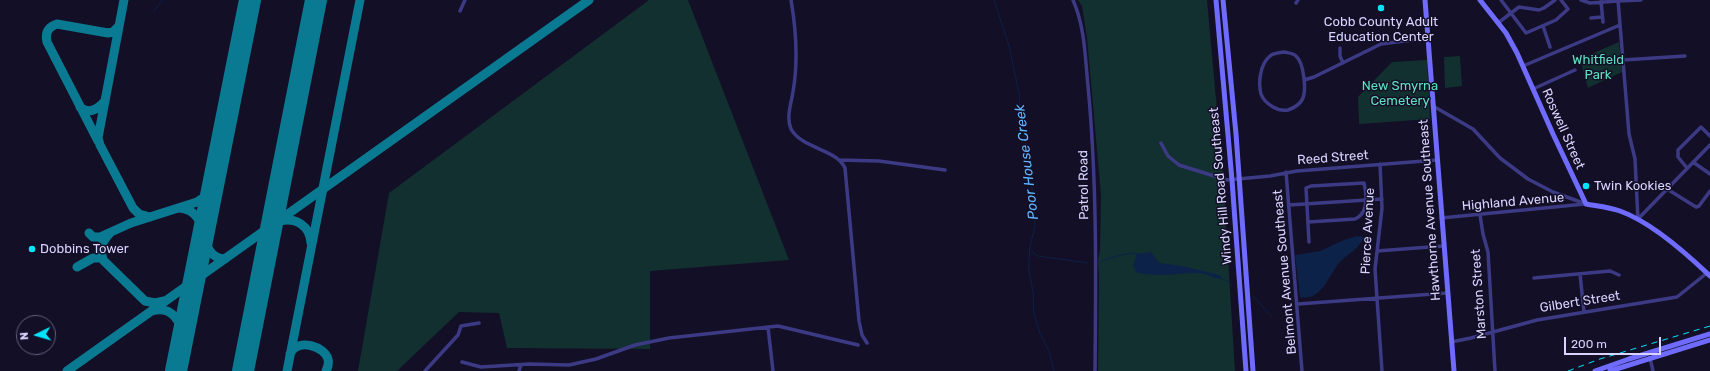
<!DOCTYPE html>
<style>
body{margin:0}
#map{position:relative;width:1710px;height:371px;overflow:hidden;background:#130f26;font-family:Rubik,sans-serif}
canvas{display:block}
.north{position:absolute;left:16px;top:315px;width:40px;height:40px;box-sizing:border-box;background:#130f26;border:1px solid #625e7d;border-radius:50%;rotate:265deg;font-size:11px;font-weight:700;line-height:16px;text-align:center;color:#d9d4ff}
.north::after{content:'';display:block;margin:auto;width:14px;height:18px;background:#00e5ff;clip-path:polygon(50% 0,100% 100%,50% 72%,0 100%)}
.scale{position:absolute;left:1564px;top:337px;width:97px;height:18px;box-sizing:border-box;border:2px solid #d9d4ff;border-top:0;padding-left:5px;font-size:12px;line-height:14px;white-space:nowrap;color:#d9d4ff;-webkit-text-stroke:3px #130f26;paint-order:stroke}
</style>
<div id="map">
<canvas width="1710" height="371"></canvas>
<div class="north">N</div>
<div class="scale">200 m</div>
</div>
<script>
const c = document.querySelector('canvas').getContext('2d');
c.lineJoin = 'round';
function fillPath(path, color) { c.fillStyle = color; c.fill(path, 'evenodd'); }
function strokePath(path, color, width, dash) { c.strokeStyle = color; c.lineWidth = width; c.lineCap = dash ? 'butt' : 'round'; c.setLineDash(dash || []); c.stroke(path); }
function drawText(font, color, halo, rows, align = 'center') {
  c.font = font + ' Rubik,sans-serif'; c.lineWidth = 3; c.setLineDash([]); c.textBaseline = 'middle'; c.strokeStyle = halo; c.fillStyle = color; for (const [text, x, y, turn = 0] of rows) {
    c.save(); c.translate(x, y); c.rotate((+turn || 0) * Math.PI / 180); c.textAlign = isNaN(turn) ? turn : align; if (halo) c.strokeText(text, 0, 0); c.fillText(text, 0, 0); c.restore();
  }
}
fillPath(new Path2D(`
 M 649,0 L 688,0 L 789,260 L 650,271 L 650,349 L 507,348 L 499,313 L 459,312 L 397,371 L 358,371 L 389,193 Z
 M 1078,0 L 1207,0 L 1223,176 L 1235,371 L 1098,371 L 1099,277 L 1098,260 L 1100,251 L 1101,195 L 1087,38 L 1082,6 Z
 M 1619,42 L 1622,72 L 1588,88 L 1580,59 Z
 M 1460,56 L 1462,86 L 1445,88 L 1444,57 Z
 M 1427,60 L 1430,119 L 1359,124 L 1358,97 L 1392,62 Z`), '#12302f');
fillPath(new Path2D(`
 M 1357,236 L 1364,237 C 1359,249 1349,253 1340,262 C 1329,274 1322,302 1300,297 L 1295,255 L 1320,251 L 1344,240 Z
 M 1151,252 L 1159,263 L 1182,266 L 1219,275 L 1221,276 L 1220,279 C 1213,278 1205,273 1199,273 C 1178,273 1156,278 1136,272 L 1133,266 L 1137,254 Z`), '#0c2248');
strokePath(new Path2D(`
 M 994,0 L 1009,46 L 1019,93 L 1021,122 L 1026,146 L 1034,203 L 1035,227 L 1030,246 L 1029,262 L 1029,271 L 1033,292 L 1034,314 L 1040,333 L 1049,351 L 1054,371
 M 153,12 L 163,0
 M 1031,251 L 1038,256 L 1088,263
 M 1100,262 C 1110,257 1124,254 1136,253 L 1137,256
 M 1220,278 L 1227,281 L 1231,286
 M 1253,296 L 1272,317`), '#0c2248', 1);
strokePath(new Path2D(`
 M 124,0 L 98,138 L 100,145 L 133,208 L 139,214 L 150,217
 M 80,107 C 88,115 98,109 104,102
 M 98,141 L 47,42 C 45,33 48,27 57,24 L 108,33 L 113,32 L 119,26
 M 179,208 C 197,209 202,223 203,239
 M 280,221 C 296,217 310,226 311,243
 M 89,233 L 93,237 L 100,237 L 131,223 L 197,202 L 206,196 L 214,182
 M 204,233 C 205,245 211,259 225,259
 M 103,259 C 99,249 103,240 110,233
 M 77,267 L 93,258 L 101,258 L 145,301 L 155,303 L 164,301
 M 152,311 C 172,305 182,322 183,340
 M 290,354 C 298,337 325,347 328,359 C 329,363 328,367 326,371
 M 67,371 L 589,0
 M 287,371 L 360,0`), '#0a7a92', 9);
strokePath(new Path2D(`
 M 176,371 L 250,0
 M 243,371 L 316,0`), '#0a7a92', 22);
strokePath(new Path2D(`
 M 791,0 C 796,29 798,63 793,92 C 791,104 786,118 791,129 C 802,149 837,149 845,168 L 859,321 L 862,335 L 867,343
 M 1073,0 C 1085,27 1085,57 1088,86 C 1097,181 1096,276 1095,371
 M 1501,0 L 1526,33 L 1556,20 L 1568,9 L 1561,0
 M 1581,0 L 1590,3 L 1618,1
 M 1618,0 L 1629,134 L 1635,159 L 1638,220
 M 1601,1 L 1603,22
 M 1618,1 L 1641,0
 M 1296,3 L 1298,0
 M 460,11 L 465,0
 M 1591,18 L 1602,17
 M 1498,23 L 1519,7 L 1539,10 L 1544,8 L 1555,0
 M 1543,26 L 1550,47
 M 1340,48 L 1340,56 L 1343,63
 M 1284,52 C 1288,53 1293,53 1296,56 C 1304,63 1307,91 1302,100 C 1299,105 1294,108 1288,110 C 1282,111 1278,110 1273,107 C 1268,104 1263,100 1261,94 C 1258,83 1260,64 1270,56 C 1274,53 1279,53 1284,52 Z
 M 1623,60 L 1685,56
 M 1523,66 L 1620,25
 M 1304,80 L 1314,77 L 1381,44 L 1428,38
 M 1533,89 L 1575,70
 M 1433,106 L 1473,129 L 1500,158 L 1528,179 L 1553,192 L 1586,204
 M 1161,143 L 1168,156 L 1179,165 L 1227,180 L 1270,176 L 1297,171 L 1437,160
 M 839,160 L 879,161 L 945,170
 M 1693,162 L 1710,174
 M 1380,164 L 1382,208 L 1375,269 L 1382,371
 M 1687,168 L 1678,157 L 1678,150 L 1701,127 L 1710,136
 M 1286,172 L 1302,371
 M 1667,189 L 1696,207 L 1699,206 L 1710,191
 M 1289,205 L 1382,199
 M 1480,215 L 1483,234 L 1488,252 L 1495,371
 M 1441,218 L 1585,204
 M 1638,219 L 1710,145
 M 1308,222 L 1355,219 C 1369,213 1367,196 1364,183 L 1311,186 L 1306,188 L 1309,242
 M 1377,251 L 1443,246
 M 1580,274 L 1584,312
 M 1534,278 L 1610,271 L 1619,275
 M 1298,304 L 1447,293
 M 768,327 L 773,371
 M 1451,342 L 1471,338 L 1537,320 L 1677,297 L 1707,273
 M 1650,358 L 1653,371
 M 462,362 L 481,367 L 529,364 L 569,365 L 596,359 L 635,345 L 669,338 L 778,326 L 858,345
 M 425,371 L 458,335 L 461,326 L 479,323
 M 519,371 L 521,365`), '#3d3a85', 3.5);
strokePath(new Path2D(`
 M 1216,0 L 1232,180 L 1246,371
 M 1223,0 L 1236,134 L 1253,371
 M 1425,0 L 1454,371
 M 1480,0 L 1506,33 L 1517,53 L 1553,134 L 1586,204 C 1597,206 1609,207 1620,211 C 1651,222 1686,253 1710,276
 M 1595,371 L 1629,359 L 1710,334
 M 1610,371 L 1710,340`), '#6f6bff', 5);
strokePath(new Path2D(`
 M 1568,371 L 1600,359 L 1710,326`), '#00e5ff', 1, [6, 5]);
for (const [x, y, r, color] of [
 [1381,8,4,"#00e5ff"],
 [1586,186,4,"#00e5ff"],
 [32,249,4,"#00e5ff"]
]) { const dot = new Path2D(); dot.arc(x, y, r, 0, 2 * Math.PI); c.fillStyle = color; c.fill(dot); strokePath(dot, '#130f26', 1.5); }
drawText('13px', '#d9d4ff', '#130f26', [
 ["Cobb County Adult",1381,22,"center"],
 ["Education Center",1381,37,"center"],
 ["Twin Kookies",1594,186],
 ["Dobbins Tower",40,249]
], 'left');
drawText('13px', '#5fe0c0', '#130f26', [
 ["Whitfield",1598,60],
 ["Park",1598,75],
 ["New Smyrna",1400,86],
 ["Cemetery",1400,101]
]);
drawText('13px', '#d9d4ff', '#130f26', [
 ["Roswell Street",1563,129,66],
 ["Reed Street",1333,158,-4],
 ["Patrol Road",1084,185,-91],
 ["Windy Hill Road Southeast",1221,186,-95],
 ["Highland Avenue",1513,202,-5],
 ["Hawthorne Avenue Southeast",1430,210,-94],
 ["Pierce Avenue",1368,231,-87],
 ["Belmont Avenue Southeast",1285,272,-95],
 ["Marston Street",1479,294,-94],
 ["Gilbert Street",1580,302,-9]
]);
drawText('italic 14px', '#62b6ff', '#130f26', [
 ["Poor House Creek",1027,162,-97]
]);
</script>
